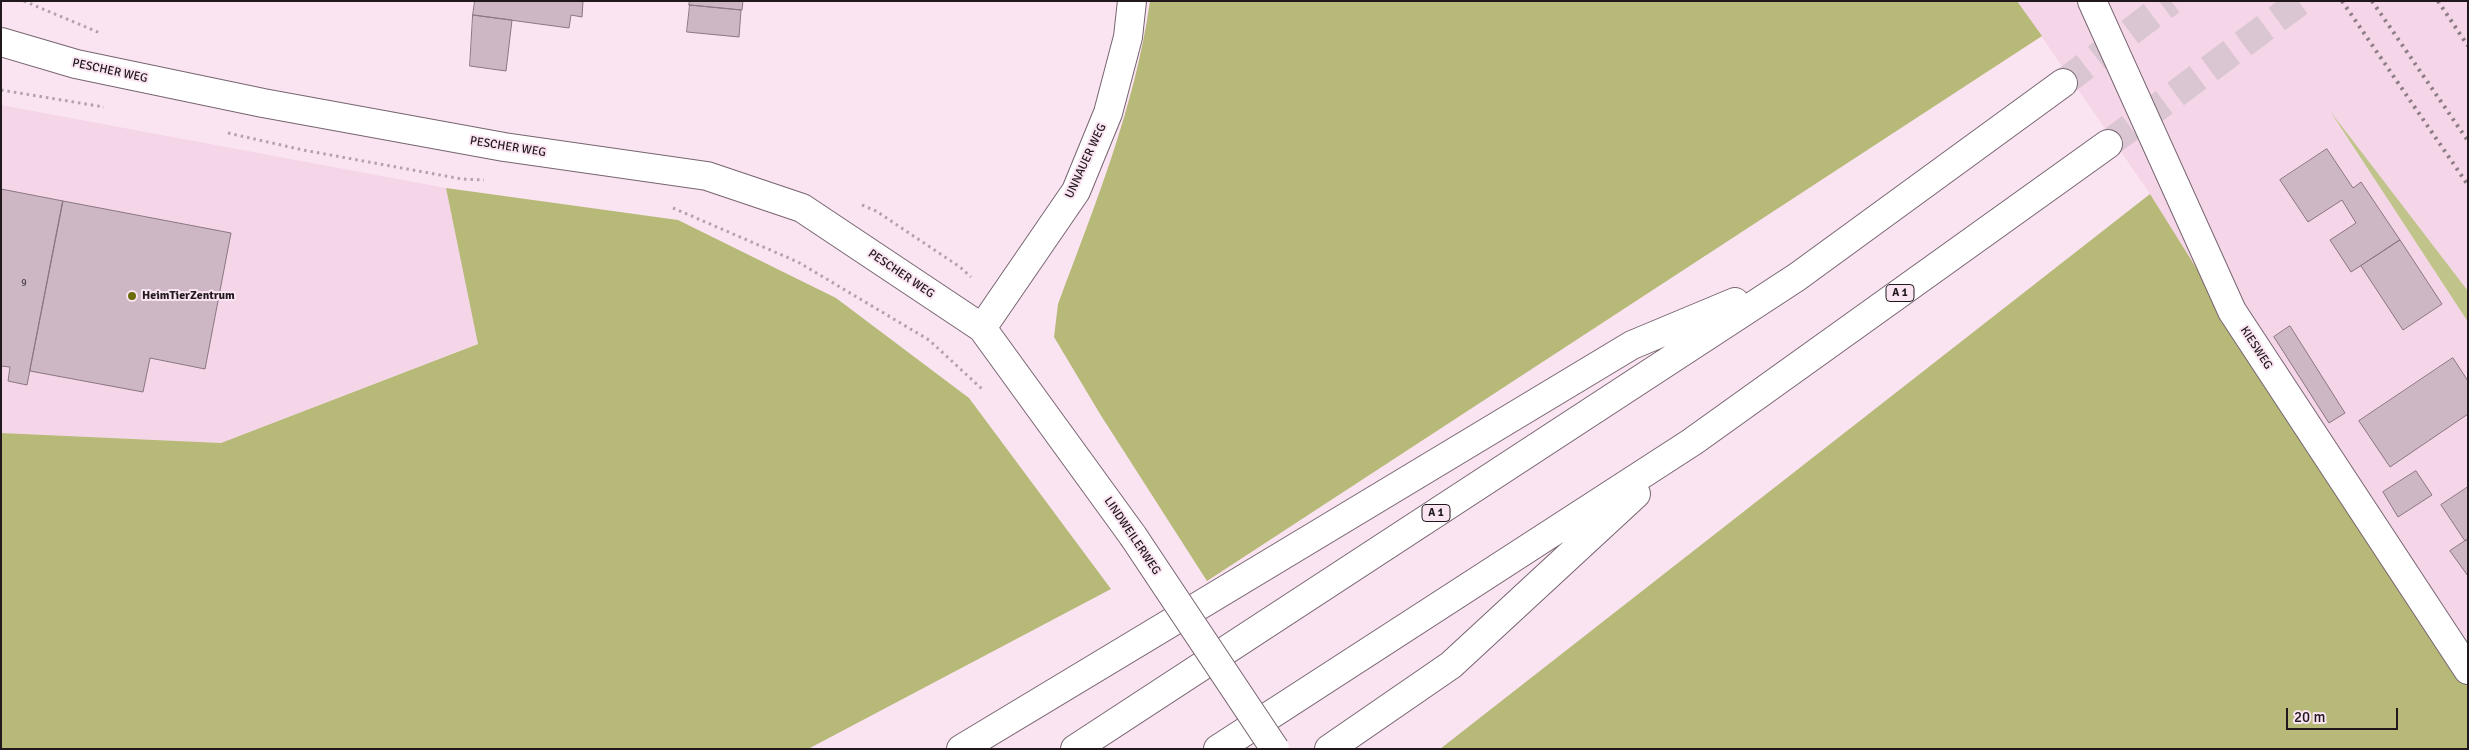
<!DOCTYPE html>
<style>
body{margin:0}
#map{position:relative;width:2469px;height:750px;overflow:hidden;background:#fbe4f2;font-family:Signika,sans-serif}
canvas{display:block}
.frame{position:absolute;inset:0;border:2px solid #20181d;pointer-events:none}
.scale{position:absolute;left:2286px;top:708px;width:112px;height:22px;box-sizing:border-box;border:2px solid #20181d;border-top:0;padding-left:6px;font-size:15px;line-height:18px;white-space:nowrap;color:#20181d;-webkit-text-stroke:4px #fbe4f2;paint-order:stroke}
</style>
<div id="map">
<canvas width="2469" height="750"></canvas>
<div class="frame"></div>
<div class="scale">20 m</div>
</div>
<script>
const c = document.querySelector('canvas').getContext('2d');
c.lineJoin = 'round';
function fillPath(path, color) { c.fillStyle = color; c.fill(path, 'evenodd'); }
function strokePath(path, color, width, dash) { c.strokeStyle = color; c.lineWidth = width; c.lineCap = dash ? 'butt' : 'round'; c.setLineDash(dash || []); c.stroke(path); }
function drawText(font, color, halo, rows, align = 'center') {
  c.font = font + ' Signika,sans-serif'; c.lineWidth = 4; c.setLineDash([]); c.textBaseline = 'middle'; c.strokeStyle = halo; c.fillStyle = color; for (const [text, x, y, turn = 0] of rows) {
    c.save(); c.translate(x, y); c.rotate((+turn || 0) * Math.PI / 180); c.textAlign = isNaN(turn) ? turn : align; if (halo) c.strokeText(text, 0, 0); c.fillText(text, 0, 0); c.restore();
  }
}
fillPath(new Path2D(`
 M 2017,1 L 2468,1 L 2468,291 L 2335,119 L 2468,322 L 2468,646 L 2220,306 L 2150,194 Z
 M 1,105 L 446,188 L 479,343 L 221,443 L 1,433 Z`), '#f5d6e9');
fillPath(new Path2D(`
 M 2330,111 L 2468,291 L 2468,322 Z`), '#c0c38a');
fillPath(new Path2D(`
 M 1150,1 L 2017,1 L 2042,36 L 1207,581 L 1100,414 L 1054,337 L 1058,304 C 1095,205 1135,107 1150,1 Z
 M 446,188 L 678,220 L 836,298 L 969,398 L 1111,589 L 808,749 L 1,749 L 1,433 L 221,443 L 478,344 Z
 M 2150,194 L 2220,306 L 2468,682 L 2468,749 L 1440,749 Z`), '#b6b977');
const building = new Path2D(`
 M 475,1 L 583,1 L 582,17 L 571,15 L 569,28 L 473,15 Z
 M 690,1 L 743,1 L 742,10 L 689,5 Z
 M 690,5 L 741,10 L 739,37 L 687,32 Z
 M 473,15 L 512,20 L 506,71 L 470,66 Z
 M 2327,149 L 2353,188 L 2361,182 L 2400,240 L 2351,272 L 2330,240 L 2356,223 L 2342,200 L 2308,222 L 2280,180 Z
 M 1,189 L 63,201 L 27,385 L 8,381 L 10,367 L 1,366 Z
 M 63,201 L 231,233 L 205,369 L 150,358 L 143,392 L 30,371 Z
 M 2400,240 L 2442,304 L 2403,330 L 2361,266 Z
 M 2290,326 L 2345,413 L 2329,423 L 2274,337 Z
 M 2453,358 L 2468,381 L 2468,414 L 2390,467 L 2359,421 Z
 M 2416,471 L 2432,495 L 2398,517 L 2383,492 Z
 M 2468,487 L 2468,539 L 2465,541 L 2441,505 Z
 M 2468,539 L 2468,576 L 2450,551 Z`);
fillPath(building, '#cdb7c4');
strokePath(building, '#8b7683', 1);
strokePath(new Path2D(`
 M 2063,83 L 2171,1
 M 2108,144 L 2301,1`), '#dac5d2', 28, [28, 14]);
const minor = new Path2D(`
 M 2092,1 L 2232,311 L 2468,670`);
const tertiary = new Path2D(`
 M 1,42 L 76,64 L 263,103 L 504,147 L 707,176 L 802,208 L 982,328 L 1133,536
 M 982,328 L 1076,191 L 1108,113 L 1128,37 L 1132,1`);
const motorway = new Path2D(`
 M 961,749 L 1632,345 L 1735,302
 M 1075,749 L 1797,277 L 2063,83
 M 1218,749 L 1692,442 L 2108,144
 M 1329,749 L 1451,665 L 1636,494`);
strokePath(minor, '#776470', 30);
strokePath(tertiary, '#776470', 30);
strokePath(motorway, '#776470', 30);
strokePath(new Path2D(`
 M 24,1 L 100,33
 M 1,90 L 104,107
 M 228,133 L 303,150 L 462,179 L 484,180
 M 862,205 L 876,211 L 960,267 L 971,277
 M 673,208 L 798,262 L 929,340 L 982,389`), '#b3a1ac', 3, [2.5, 4]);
strokePath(minor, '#fff', 28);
strokePath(tertiary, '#fff', 28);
strokePath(motorway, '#fff', 28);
strokePath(new Path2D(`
 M 2342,1 L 2468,185
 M 2372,1 L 2468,141
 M 2438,1 L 2468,46`), '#8d7d87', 4, [2.5, 5]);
const tertiaryBridge = new Path2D(`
 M 1133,536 L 1275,749`);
strokePath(tertiaryBridge, '#776470', 30, []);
strokePath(tertiaryBridge, '#fff', 28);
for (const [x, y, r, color] of [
 [132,296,5,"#6b6c0c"]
]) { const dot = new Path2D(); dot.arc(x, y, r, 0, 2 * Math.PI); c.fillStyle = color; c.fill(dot); strokePath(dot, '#fbe4f2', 2); }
drawText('10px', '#4b4047', null, [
 ["9",24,283]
]);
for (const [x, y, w] of [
 [1900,293,28],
 [1436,513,28]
]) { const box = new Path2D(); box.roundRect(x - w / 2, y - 8.5, w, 17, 4); c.fillStyle = '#fbe4f2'; c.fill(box); strokePath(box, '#20181d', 1); }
drawText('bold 11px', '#20181d', null, [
 ["A 1",1900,293],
 ["A 1",1436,513]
]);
drawText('12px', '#20181d', '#fbe4f2', [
 ["PESCHER WEG",110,71,12],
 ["PESCHER WEG",508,147,9],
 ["UNNAUER WEG",1086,161,-65],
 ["PESCHER WEG",901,274,34],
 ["KIESWEG",2256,348,57],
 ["LINDWEILERWEG",1132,536,56]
]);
drawText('bold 12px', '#20181d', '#fbe4f2', [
 ["HeimTierZentrum",142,296]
], 'left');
</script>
